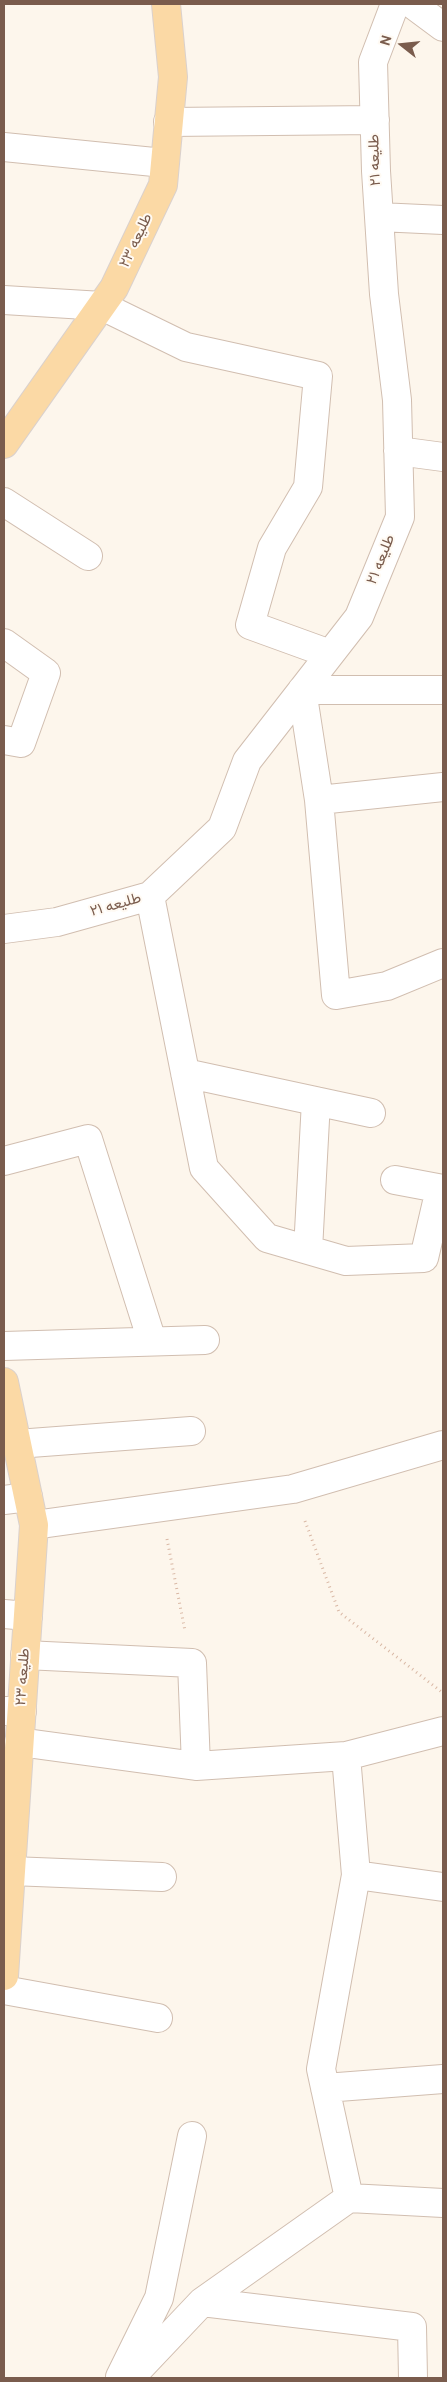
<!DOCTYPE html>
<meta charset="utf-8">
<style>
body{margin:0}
#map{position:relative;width:447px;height:2382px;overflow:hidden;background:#fdf6ec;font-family:Overpass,sans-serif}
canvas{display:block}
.frame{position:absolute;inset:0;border:5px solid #7a5c4d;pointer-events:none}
.north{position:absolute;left:377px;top:20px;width:50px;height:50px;-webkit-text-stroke:4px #fffaf3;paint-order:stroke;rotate:286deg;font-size:14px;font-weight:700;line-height:20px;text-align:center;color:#7a5c4d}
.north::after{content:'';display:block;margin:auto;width:18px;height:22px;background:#7a5c4d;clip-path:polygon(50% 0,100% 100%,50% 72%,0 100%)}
</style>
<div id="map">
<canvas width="447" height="2382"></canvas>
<div class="frame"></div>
<div class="north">N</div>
</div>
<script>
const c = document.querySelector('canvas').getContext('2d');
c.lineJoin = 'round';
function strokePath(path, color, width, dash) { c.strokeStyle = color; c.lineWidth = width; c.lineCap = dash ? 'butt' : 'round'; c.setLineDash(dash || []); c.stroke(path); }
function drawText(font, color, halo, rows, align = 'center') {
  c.font = font + ' Overpass,Vazirmatn,sans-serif'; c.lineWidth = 4; c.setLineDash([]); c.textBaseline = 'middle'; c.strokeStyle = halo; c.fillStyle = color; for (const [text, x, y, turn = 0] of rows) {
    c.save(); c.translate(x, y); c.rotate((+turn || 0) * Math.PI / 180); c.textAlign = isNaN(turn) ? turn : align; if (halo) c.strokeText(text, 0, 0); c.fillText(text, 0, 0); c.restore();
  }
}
const minor = new Path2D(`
 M 412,4 L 443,27
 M 168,122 L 375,120
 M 4,147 L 164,163
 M 379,217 L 443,220
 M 4,300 L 102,306 L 186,347 L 318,376 L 308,487 L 272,548 L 250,625 L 330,654
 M 398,451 L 443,457
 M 4,502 L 88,556
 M 4,643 L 46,673 L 21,743 L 4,740
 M 443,690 L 302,690 L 319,800 L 336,995 L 387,986 L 443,963
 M 319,800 L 443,787
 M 150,896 L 204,1168 L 267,1238 L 346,1261 L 424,1258 L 440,1189
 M 4,929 L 57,922 L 150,896 L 222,828 L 247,761 L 359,617 L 400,517 L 397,400 L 384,294 L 376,171 L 373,62 L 395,4
 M 185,1073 L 371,1113
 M 4,1161 L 88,1139 L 152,1341
 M 395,1180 L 443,1189
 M 308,1250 L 316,1101
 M 4,1346 L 205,1340
 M 17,1444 L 191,1431
 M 4,1500 L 28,1497
 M 34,1525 L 293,1489 L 443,1445
 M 4,1614 L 28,1616
 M 25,1655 L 192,1663 L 196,1766
 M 4,1711 L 22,1711
 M 19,1742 L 196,1766 L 346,1756
 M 11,1871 L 162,1877
 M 356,1875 L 443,1887
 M 4,1990 L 158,2018
 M 325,2088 L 443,2079
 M 349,2198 L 443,2203
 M 202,2302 L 412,2327 L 413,2378
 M 120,2377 L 159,2298 L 192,2136
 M 130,2378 L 202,2302 L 349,2198 L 321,2069 L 356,1875 L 346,1756 L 443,1731`);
const major = new Path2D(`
 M 4,444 L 114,288 L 163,185 L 173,77 L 166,4
 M 4,1382 L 34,1525 L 4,1976`);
strokePath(minor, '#d1beb0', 30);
strokePath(major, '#dad1cd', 30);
strokePath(new Path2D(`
 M 305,1521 L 339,1612 L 443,1693
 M 167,1539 L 185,1631`), '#d9b8a5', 3, [1, 4]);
strokePath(minor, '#fff', 28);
strokePath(major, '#fbd9a5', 28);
drawText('15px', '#7a5c4d', '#fffaf3', [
 ["طلیعه ۲۱",376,160,-92],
 ["طلیعه ۲۳",137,241,-65],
 ["طلیعه ۲۱",382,560,-68],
 ["طلیعه ۲۱",116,906,-16],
 ["طلیعه ۲۳",24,1677,-86]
]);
</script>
